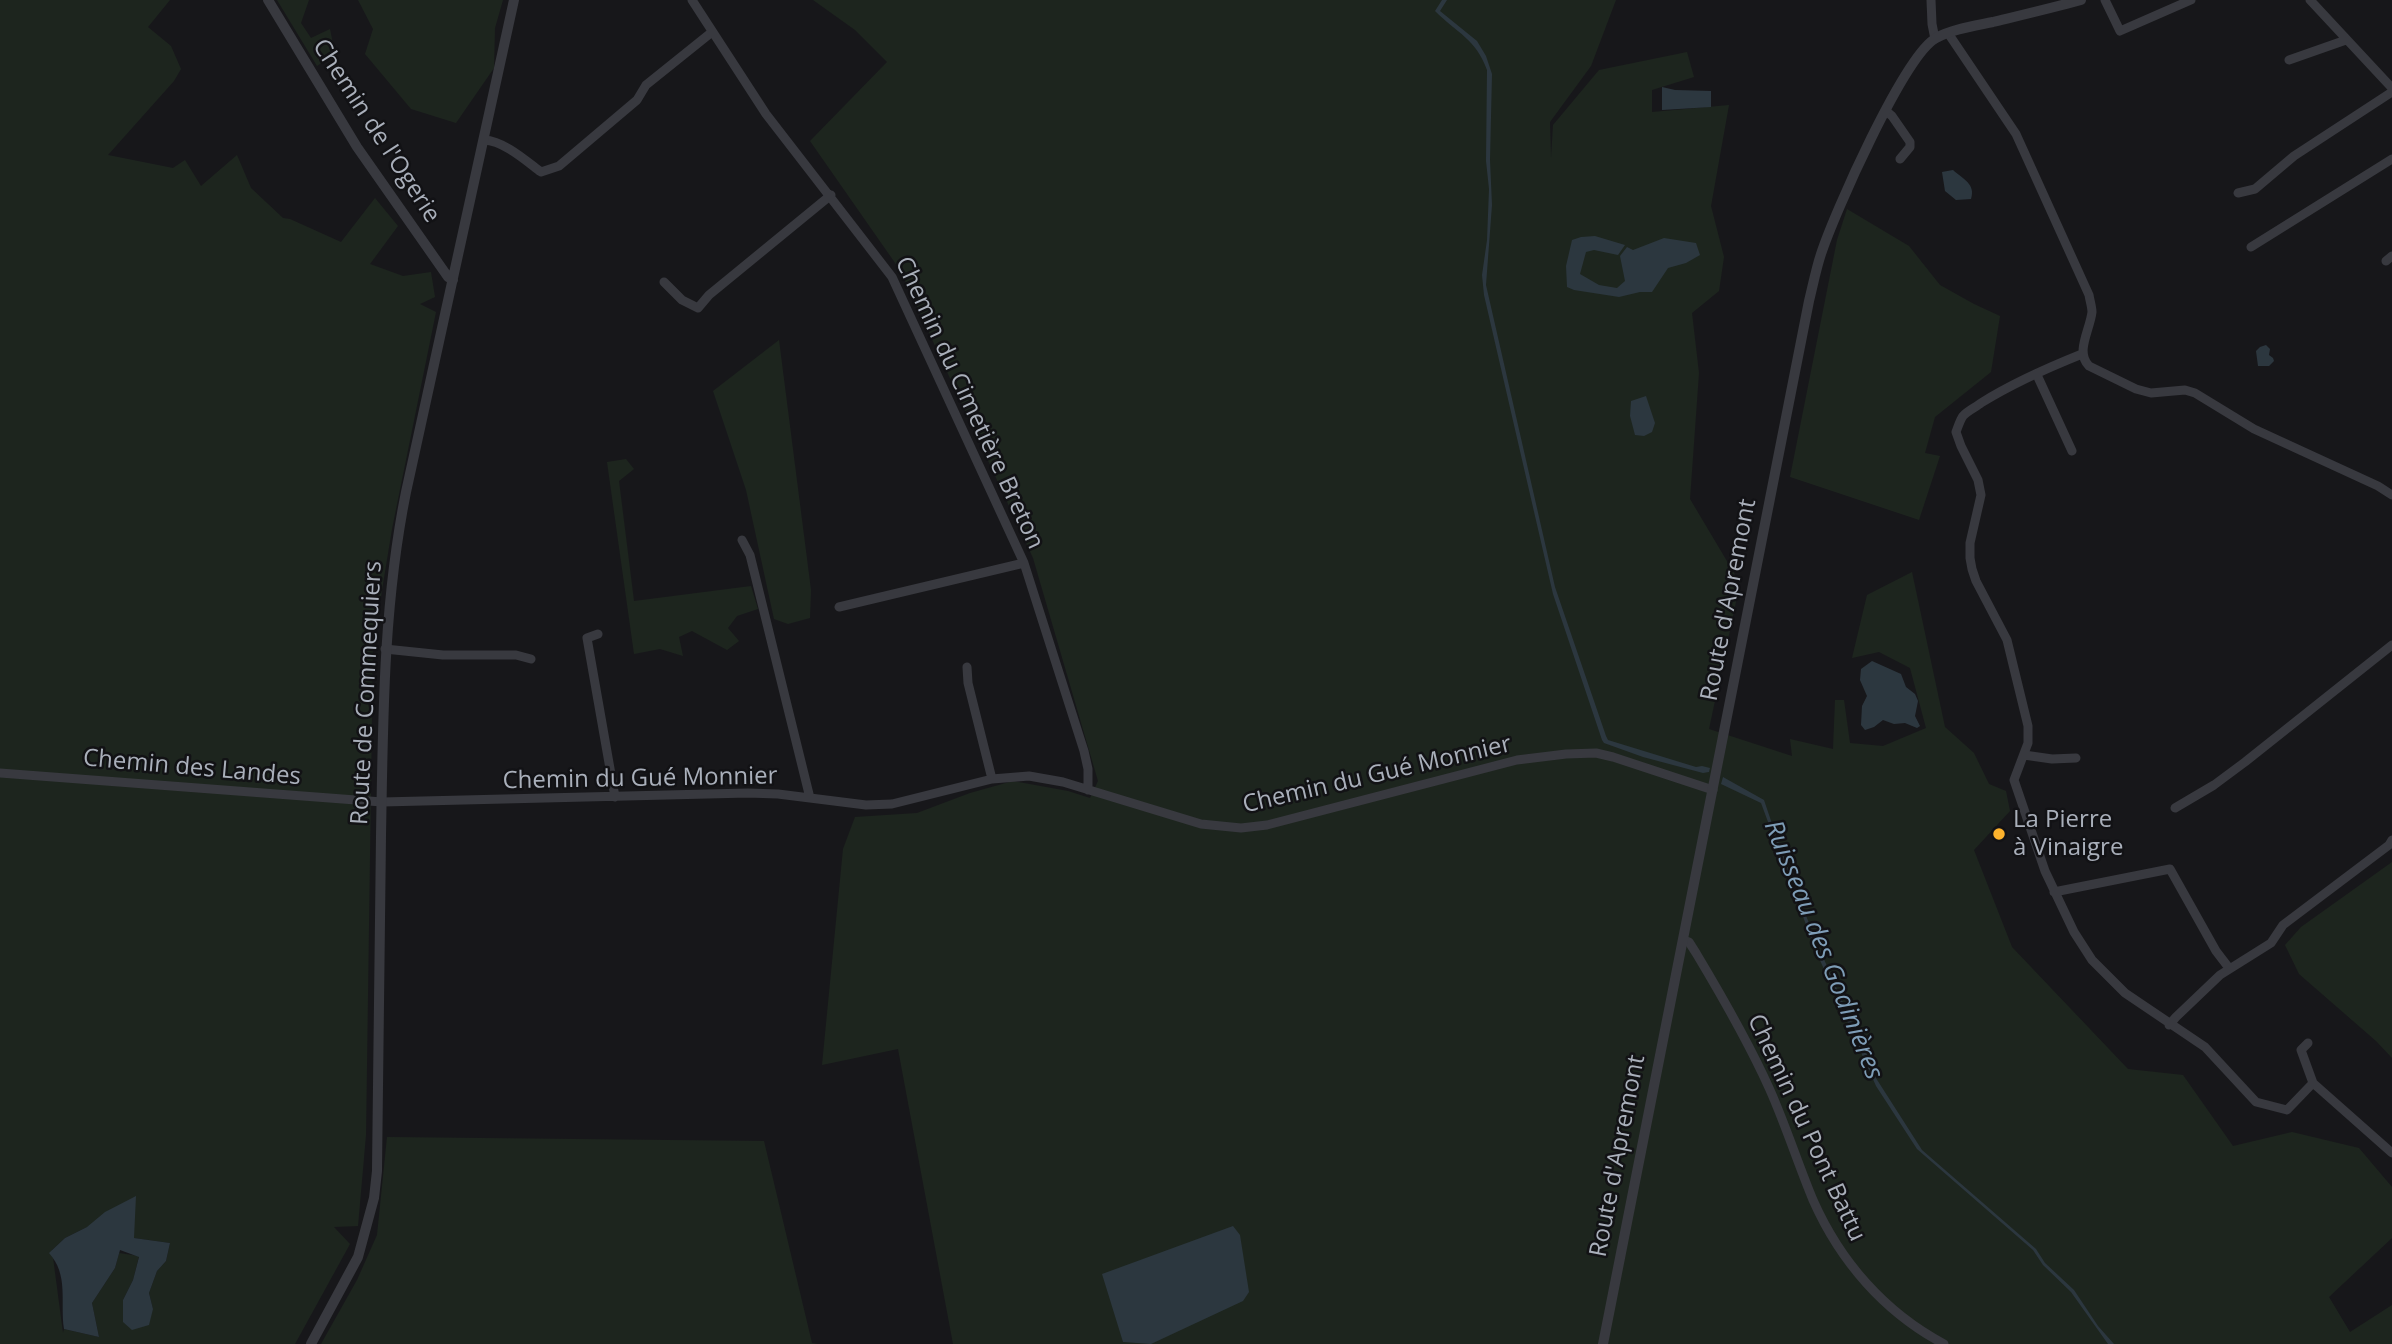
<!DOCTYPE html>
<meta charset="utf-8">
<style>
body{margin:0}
canvas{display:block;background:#17171a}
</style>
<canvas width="2392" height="1344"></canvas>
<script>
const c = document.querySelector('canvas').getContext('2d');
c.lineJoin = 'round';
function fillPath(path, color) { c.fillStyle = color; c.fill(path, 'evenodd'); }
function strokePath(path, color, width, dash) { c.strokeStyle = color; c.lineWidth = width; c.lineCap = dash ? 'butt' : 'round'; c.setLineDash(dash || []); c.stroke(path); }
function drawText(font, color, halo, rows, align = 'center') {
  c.font = font + ' "Open Sans",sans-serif'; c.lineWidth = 5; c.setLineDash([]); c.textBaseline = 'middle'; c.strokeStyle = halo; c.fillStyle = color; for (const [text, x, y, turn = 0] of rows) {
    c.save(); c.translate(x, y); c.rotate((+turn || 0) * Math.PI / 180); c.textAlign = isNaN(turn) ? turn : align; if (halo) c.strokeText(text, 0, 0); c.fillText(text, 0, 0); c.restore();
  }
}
fillPath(new Path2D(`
 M 0,0 L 170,0 L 148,27 L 171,46 L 181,69 L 174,81 L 108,155 L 173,168 L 185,160 L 201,186 L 237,155 L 251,188 L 283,218 L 290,219 L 341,242 L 375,198 L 398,226 L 370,264 L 403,276 L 431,272 L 435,297 L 420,304 L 436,312 L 392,529 L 373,645 L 366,1135 L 358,1226 L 334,1227 L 350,1244 L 295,1344 L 0,1344 ZM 87,1227 L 134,1238 L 170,1243 L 166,1261 L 157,1271 L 149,1293 L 153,1309 L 123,1300 L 133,1280 L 139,1256 L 119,1253 L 115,1268 L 92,1303 L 99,1337 L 64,1329 L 63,1333 L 52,1250 L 65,1238 Z
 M 277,0 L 309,0 L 301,23 L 311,38 L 330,29 L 335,54 L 317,66 Z
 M 358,0 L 503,0 L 495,28 L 494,68 L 456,123 L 411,109 L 365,54 L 373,29 Z
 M 813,0 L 1616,0 L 1591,66 L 1550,122 L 1551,158 L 1553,125 L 1599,70 L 1687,52 L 1694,77 L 1652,90 L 1652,112 L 1729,105 L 1711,206 L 1724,257 L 1719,291 L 1692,313 L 1699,373 L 1690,499 L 1740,583 L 1709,729 L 1792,756 L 1790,739 L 1833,749 L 1835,700 L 1844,700 L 1850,743 L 1883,746 L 1926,728 L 1910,668 L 1879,652 L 1852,658 L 1867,595 L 1912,572 L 1945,727 L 1974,753 L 1989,784 L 2006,791 L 2010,811 L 1974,850 L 2012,947 L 2128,1069 L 2183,1075 L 2233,1146 L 2292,1132 L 2359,1148 L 2392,1187 L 2392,1238 L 2329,1297 L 2350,1332 L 2392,1305 L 2392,1344 L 953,1344 L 898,1049 L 822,1065 L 843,849 L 855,817 L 917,813 L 970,793 L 1013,781 L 1068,791 L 1090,798 L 1098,781 L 1033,558 L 900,270 L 810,141 L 887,62 L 855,30 Z
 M 1847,209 L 1909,246 L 1940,285 L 1974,304 L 2000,316 L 1991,372 L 1935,417 L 1925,453 L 1940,456 L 1919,520 L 1790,477 L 1837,240 Z
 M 779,340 L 811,590 L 810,618 L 788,624 L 774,619 L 746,490 L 713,391 Z
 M 626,459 L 634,469 L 619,481 L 634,601 L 751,586 L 758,609 L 737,616 L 728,628 L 739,641 L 727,650 L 692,631 L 679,637 L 683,656 L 660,649 L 634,654 L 607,462 Z
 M 2392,862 L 2392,1058 L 2376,1041 L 2299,974 L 2285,945 L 2301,927 Z
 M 387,1137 L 764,1141 L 812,1343 L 818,1344 L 321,1344 L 357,1280 L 377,1235 Z`), '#1d251e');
fillPath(new Path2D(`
 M 1442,0 L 1447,0 L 1440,11 L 1477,41 L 1486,56 L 1492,74 L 1490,160 L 1492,205 L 1486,285 L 1555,587 L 1606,736 L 1608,740 L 1696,767 L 1702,766 L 1710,768 L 1709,772 L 1703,773 L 1643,757 L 1604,743 L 1602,740 L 1553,594 L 1484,295 L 1482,275 L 1487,240 L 1489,189 L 1486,161 L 1487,70 C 1476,39 1457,33 1435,11 Z
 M 1662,87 L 1675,90 L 1711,91 L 1711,107 L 1662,110 Z
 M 1953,170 C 1963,179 1976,184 1971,199 L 1956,200 L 1945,191 L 1942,172 Z
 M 1595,236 L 1625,245 L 1618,255 L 1594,250 L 1586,252 L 1580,274 L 1599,285 L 1617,288 L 1625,281 L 1620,256 L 1627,247 L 1633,250 L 1664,238 L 1696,243 L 1700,255 L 1686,263 L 1668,268 L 1652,292 L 1640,292 L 1619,297 L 1574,290 L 1567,287 L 1566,266 L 1572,240 L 1581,237 Z
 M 2266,345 L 2270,349 L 2269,355 L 2273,358 L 2274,361 L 2269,366 L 2258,366 L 2256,351 L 2260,347 Z
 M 1646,396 L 1655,423 L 1652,432 L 1644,436 L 1635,435 L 1630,416 L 1631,401 Z
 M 1872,661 L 1901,674 L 1906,687 L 1915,694 L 1918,701 L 1915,716 L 1920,726 L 1917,728 L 1905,723 L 1894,724 L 1883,720 L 1874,727 L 1865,730 L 1861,725 L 1862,706 L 1867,696 L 1860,680 L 1861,669 Z
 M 1723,777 L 1764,800 C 1794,892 1831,980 1873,1067 L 1874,1075 L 1922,1150 L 2036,1249 L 2045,1263 L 2074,1290 L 2098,1326 L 2114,1344 L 2108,1344 L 2071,1292 L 2043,1265 L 2033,1250 L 1917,1149 L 1876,1086 L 1815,949 L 1761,803 L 1721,784 Z
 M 136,1196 L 134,1238 L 170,1243 L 166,1261 L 157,1271 L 149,1293 L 153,1309 L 149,1325 L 132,1330 L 123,1322 L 123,1300 L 133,1280 L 139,1257 L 120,1250 L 115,1268 L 92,1303 L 99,1337 L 64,1329 C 60,1302 69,1275 49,1253 L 65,1238 L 87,1227 L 105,1212 Z
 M 1233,1226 L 1240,1235 L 1249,1292 L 1243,1301 L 1151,1344 L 1123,1342 L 1102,1274 Z`), '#2c373f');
strokePath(new Path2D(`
 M 692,0 L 766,114 L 892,277 L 1024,563 L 1084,751 L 1088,769 L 1088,790
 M 1931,0 L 1932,24 L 1935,39
 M 2105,0 L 2120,31 L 2191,0
 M 2310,0 L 2392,88
 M 1948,33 L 2016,134 L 2089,295 C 2090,301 2092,307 2092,312 C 2090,330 2075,352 2089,366 L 2136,389 L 2151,393 L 2185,390 L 2195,393 L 2254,429 L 2378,486 L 2392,495
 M 2289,60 L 2346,40
 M 1886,111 L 1892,116 L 1910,142 L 1910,147 L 1900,159
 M 484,140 C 504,141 525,160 541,172 L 559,166 L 637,100 L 646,85 L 712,32
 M 2238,193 L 2255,189 L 2294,156 L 2392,92
 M 2251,247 L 2392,159
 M 2386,261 L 2392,256
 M 664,282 L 682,300 L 698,308 L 709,295 L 831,195
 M 2082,354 C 2047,368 2013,383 1981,403 C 1976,407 1967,411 1963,416 C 1960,420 1958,427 1956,432 L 1961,446 L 1978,480 L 1981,495 L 1970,543 L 1970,558 L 1972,569 L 1976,581 L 2007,640 L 2028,726 L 2028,743 L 2014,780 L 2045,871 L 2074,932 L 2092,960 L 2125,993 L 2205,1047 L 2256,1102 L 2287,1110 L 2313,1083 L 2392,1153
 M 2037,375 L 2072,451
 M 742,540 L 750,555 L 810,798
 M 839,607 L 1024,563
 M 598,634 L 587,638 L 615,797
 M 385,649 L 443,655 L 516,655 L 531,659
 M 967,667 L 968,683 L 992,779
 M 2024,755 L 2052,759 L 2076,758
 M 0,773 L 382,802 L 748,793 L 778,794 L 866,805 L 892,804 L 992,779 L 1029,776 L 1063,782 L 1201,824 L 1241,828 L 1267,825 L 1517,760 L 1566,754 L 1596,753 L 1613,757 L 1713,790
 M 2175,808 L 2214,785 L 2245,762 L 2392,645
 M 2054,892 L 2170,869 L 2216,951 L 2229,968
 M 1683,940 L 1689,942 L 1696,953 C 1723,998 1749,1043 1770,1090 C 1786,1126 1798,1164 1813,1200 C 1840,1261 1884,1312 1944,1344
 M 2169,1025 L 2176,1017 L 2220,975 L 2271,943 L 2283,925 L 2389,845 L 2392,840
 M 2308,1043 L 2301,1050 L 2313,1083`), '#38393f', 9);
strokePath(new Path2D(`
 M 268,0 L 357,147 L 448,277 L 453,280
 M 311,1344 L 358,1257 L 374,1198 L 377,1171 C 378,1059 380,947 381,836 C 383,720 383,606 406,492 L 514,0
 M 1603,1344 L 1809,301 C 1813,285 1816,269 1821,254 C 1834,214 1904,56 1936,38 C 1953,29 1974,26 1993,22 C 2022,15 2052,8 2081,0`), '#38393f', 10);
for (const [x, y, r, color] of [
 [1999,834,7,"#fcb22d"]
]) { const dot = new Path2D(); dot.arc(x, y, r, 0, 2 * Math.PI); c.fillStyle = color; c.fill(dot); strokePath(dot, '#121215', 2.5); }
drawText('24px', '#a9afba', '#121215', [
 ["Chemin de l'Ogerie",376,131,57],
 ["Chemin du Cimetière Breton",969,403,65],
 ["Route d'Apremont",1729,600,-79],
 ["Route de Commequiers",367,693,-87],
 ["Chemin des Landes",192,768,5],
 ["Chemin du Gué Monnier",1377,775,-13],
 ["Chemin du Gué Monnier",640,779,-1],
 ["Chemin du Pont Battu",1806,1128,65],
 ["Route d'Apremont",1618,1156,-79]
]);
drawText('24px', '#a9afba', '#121215', [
 ["La Pierre",2013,820],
 ["à Vinaigre",2013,848]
], 'left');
drawText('italic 26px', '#7e9db7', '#121215', [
 ["Ruisseau des Godinières",1823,950,68]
]);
</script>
